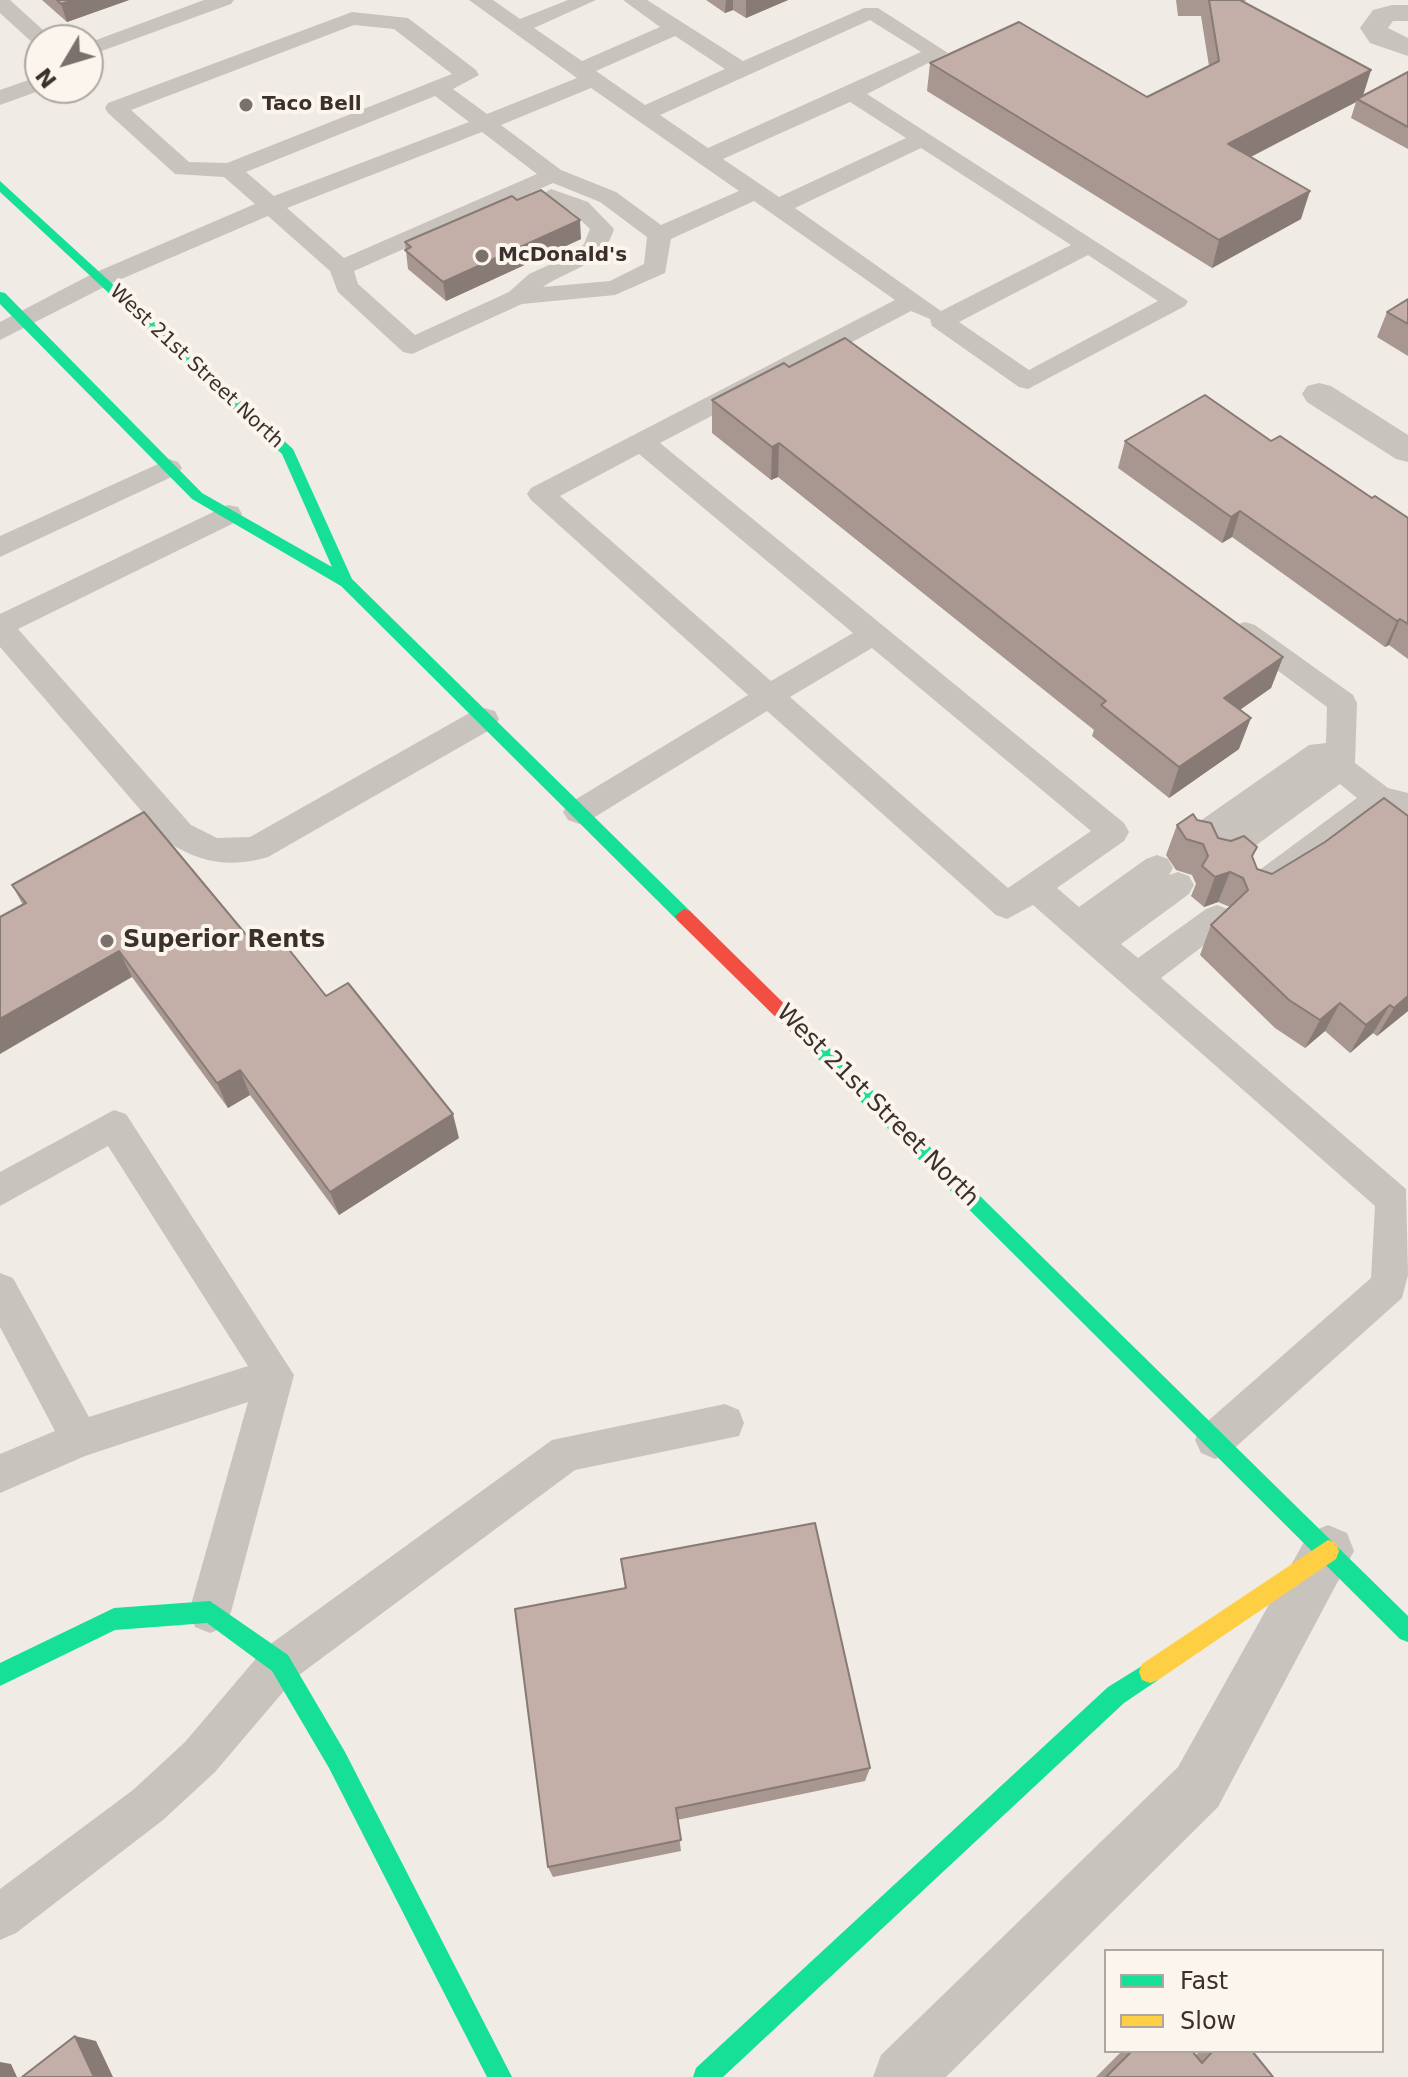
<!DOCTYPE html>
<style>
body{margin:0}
#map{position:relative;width:1408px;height:2077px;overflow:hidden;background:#f0ebe5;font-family:"DejaVu Sans",sans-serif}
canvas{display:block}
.legend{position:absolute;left:1104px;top:1949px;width:280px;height:104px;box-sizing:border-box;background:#fbf5ee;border:2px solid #aea6a0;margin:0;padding:10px 14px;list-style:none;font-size:24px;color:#3b302b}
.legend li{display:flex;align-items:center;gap:16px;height:40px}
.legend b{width:40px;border:2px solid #aea6a0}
.north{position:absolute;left:24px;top:24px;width:80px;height:80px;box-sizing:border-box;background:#fbf5ee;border:2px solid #aea6a0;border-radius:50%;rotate:232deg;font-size:22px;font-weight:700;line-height:32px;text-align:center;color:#3b302b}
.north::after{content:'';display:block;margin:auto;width:28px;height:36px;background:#7a716c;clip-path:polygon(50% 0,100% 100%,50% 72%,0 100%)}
</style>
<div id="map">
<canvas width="1408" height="2077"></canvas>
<ul class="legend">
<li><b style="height:10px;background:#16e098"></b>Fast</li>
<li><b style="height:10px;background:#ffcf43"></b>Slow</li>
</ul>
<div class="north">N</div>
</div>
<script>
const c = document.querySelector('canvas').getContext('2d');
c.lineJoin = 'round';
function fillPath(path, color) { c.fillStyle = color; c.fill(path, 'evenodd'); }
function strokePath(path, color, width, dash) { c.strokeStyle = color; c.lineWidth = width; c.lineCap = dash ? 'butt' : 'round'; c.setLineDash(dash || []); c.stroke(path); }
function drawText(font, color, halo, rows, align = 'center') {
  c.font = font + ' "DejaVu Sans",sans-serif'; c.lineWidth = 8; c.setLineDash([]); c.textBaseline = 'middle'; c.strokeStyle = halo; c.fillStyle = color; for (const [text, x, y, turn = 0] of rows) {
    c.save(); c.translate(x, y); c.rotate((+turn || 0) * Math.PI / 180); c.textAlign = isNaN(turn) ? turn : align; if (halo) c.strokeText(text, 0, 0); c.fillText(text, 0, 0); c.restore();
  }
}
fillPath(new Path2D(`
 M 0,0 L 10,0 L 54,40 L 40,40 L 40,46 L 35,45 L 0,13 Z
 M 204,0 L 234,0 L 231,4 L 88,56 L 88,43 Z
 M 469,0 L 493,0 L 520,19 L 568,0 L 596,0 L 534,28 L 582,61 L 660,27 L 623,0 L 647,0 L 743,61 L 864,8 L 878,8 L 948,53 L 867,94 L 1188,301 L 1185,306 L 1028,389 L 1019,387 L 932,326 L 930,319 L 911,311 L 660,443 L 1124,823 L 1129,832 L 1124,841 L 1057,888 L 1079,907 L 1146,859 L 1157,855 L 1168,859 L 1173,868 L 1169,875 L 1178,872 L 1189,876 L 1194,885 L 1189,894 L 1121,944 L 1138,958 L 1206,909 L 1217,905 L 1228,909 L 1233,918 L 1228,927 L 1161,978 L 1406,1189 L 1408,1275 L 1402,1298 L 1229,1453 L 1215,1459 L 1201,1453 L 1195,1440 L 1201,1427 L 1371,1278 L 1375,1206 L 1033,905 L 1007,919 L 996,915 L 767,711 L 590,820 L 579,824 L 568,820 L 563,812 L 568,804 L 748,695 L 531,500 L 527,494 L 531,488 L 895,300 L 754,201 L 671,239 L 665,273 L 615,295 L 522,304 L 412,354 L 403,352 L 338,292 L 330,271 L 268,216 L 112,283 L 0,340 L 0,322 L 94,273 L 255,204 L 224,177 L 175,174 L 108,113 L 105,108 L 108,103 L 352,12 L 408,18 L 476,70 L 479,75 L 453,89 L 487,114 L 577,78 ZM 870,20 L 921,52 L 708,148 L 660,115 ZM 354,25 L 394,29 L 452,74 L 227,163 L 189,162 L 131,110 ZM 675,36 L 725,69 L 645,105 L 596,71 ZM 591,88 L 739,191 L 661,225 L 616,192 L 561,170 L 501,125 ZM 435,96 L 469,122 L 274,196 L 246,172 ZM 850,102 L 906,138 L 779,197 L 723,159 ZM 482,132 L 537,174 L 344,258 L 287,208 ZM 921,148 L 1071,245 L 941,311 L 795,208 ZM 553,183 L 600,202 L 647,237 L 644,264 L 610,281 L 543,287 C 571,268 603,266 614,229 L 588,202 L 551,189 L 539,196 L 543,201 L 572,212 L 590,229 L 584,244 L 569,256 L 529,274 L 509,292 L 415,335 L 358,284 L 354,271 ZM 1088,255 L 1158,301 L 1029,370 L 959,322 ZM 639,454 L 853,633 L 771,681 L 560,496 ZM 872,648 L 1091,831 L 1008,888 L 790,697 Z
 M 40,76 L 40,88 L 47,88 L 0,105 L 0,90 Z
 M 169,459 L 178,462 L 182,468 L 178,474 L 0,557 L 0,536 Z
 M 228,505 L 238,507 L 242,514 L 238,521 L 18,629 L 191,825 L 217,838 L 250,837 L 473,711 L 484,708 L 495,711 L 499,719 L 495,727 L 268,857 C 232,868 201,863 169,843 L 0,647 L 0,614 Z
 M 1245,622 L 1255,625 L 1353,695 L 1357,703 L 1355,763 L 1388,788 L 1408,793 L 1408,817 L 1384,811 L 1272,895 L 1261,899 L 1250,895 L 1245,886 L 1250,877 L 1357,798 L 1340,784 L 1229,865 L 1218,868 L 1207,865 L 1202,856 L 1206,849 L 1198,851 L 1187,848 L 1182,839 L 1187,830 L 1309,745 L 1326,743 L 1327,707 L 1235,639 L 1231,632 L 1235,625 Z
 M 114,1110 L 126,1114 L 294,1375 L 231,1612 L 225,1627 L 210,1633 L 195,1627 L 189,1612 L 248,1402 L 85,1456 L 0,1493 L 0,1454 L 55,1431 L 0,1327 L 0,1273 L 13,1278 L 89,1417 L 248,1366 L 108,1146 L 0,1206 L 0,1172 Z
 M 725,1404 L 739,1410 L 744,1423 L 739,1436 L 575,1470 L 295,1678 L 215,1772 L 163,1820 L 16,1933 L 0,1940 L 0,1889 L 133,1790 L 185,1742 L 265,1648 L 552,1440 Z`), '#c9c3be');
fillPath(new Path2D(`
 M 1392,5 L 1408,5 L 1408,21 L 1393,21 L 1388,28 L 1408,38 L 1408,56 L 1370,43 L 1360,28 L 1373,10 Z
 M 1319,383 L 1331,386 L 1408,435 L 1408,462 L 1396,459 L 1307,402 L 1302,394 L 1307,386 Z
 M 1328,1525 L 1347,1533 L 1354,1551 L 1218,1807 L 946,2077 L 873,2077 L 881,2055 L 1178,1767 L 1309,1533 Z`), '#c9c3be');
fillPath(new Path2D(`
 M 0,181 L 293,449 L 352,579 L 690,911 L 693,916 L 690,921 L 678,921 L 341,586 L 192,499 L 0,304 L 0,292 L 5,293 L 202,493 L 332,567 L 282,454 L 0,192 Z
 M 814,1036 L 820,1039 L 1408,1616 L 1408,1642 L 1400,1639 L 808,1049 L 805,1044 L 808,1039 Z
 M 210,1601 L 288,1655 L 345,1752 L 512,2077 L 487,2077 L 329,1768 L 272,1671 L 207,1623 L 115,1630 L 0,1686 L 0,1663 L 114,1608 Z
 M 1150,1661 L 1158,1664 L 1161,1672 L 1158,1680 L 1124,1703 L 723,2077 L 693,2077 L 696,2068 L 1108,1687 Z`), '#16e098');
fillPath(new Path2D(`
 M 1328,1540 L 1336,1543 L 1339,1551 L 1336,1559 L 1158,1680 L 1150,1683 L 1142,1680 L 1139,1672 L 1142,1664 Z`), '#ffcf43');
fillPath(new Path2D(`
 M 684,909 L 690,911 L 820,1039 L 823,1044 L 820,1049 L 808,1049 L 678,921 L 675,916 Z`), '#f24e42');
fillPath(new Path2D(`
 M 42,0 L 129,0 L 67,22 Z
 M 706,0 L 788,0 L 746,18 L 733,10 L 725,13 Z
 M 1176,0 L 1246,0 L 1243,2 L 1371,70 L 1363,96 L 1408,72 L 1408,149 L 1351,118 L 1356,102 L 1251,157 L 1301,219 L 1212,268 L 927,91 L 930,63 L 1147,97 L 1209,66 L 1201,16 L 1178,16 Z
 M 517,200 L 581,239 L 446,301 L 408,269 L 405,242 Z
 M 1408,299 L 1408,356 L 1377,337 L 1387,312 Z
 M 789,367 L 1283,657 L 1271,688 L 1240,710 L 1239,749 L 1169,798 L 1092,736 L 1094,730 L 778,477 L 771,480 L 712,433 L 712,400 Z
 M 1125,441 L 1271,441 L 1408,518 L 1408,659 L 1389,645 L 1385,647 L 1232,537 L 1222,543 L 1118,468 Z
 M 1408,816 L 1408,1011 L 1377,1036 L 1373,1033 L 1350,1053 L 1325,1031 L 1305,1048 L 1275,1028 L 1200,955 L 1211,925 L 1230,907 L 1218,902 L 1204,907 L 1191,896 L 1196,884 L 1192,875 L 1176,870 L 1166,855 L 1177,825 L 1197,820 L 1218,838 L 1253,858 L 1257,869 L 1272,874 Z
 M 12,885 L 258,949 L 326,996 L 459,1138 L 339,1215 L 250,1095 L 228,1108 L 132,977 L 23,905 Z
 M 621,1559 L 870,1768 L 865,1781 L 677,1820 L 681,1851 L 553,1877 L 548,1867 L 625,1588 Z
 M 1122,2051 L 1192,2051 L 1196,2055 L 1200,2051 L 1252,2051 L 1273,2077 L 1096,2077 Z`), '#a89690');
fillPath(new Path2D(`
 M 73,0 L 129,0 L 67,22 L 61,4 Z
 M 726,0 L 733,0 L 733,10 L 725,13 Z
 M 746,0 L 788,0 L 746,18 Z
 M 1371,70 L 1362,98 L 1357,99 L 1356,102 L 1221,172 L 1228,144 Z
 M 1310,191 L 1301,219 L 1212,268 L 1219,240 Z
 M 580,220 L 581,239 L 446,301 L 443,282 Z
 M 779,443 L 778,477 L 771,480 L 772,447 Z
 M 1240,511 L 1232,537 L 1222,543 L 1231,517 Z
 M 1400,619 L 1389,645 L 1385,647 L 1397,621 Z
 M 1283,657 L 1271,688 L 1212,729 L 1224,698 Z
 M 1251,718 L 1239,749 L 1169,798 L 1179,767 Z
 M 1230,872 L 1218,902 L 1204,907 L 1215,877 Z
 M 119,951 L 132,977 L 0,1054 L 0,1019 Z
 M 1408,996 L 1408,1011 L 1377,1036 L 1394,1008 Z
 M 1340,1003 L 1325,1031 L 1305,1048 L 1320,1020 Z
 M 1390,1005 L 1373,1033 L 1350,1053 L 1366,1025 Z
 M 240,1070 L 250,1095 L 228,1108 L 217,1083 Z
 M 453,1114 L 459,1138 L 339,1215 L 330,1192 Z
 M 75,2036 L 96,2041 L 113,2077 L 94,2077 Z
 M 0,2062 L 11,2064 L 17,2077 L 0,2077 Z`), '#887a75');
const building = new Path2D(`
 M 57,0 L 73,0 L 61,4 Z
 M 1209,0 L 1240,0 L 1371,70 L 1228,144 L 1310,191 L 1219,240 L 930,63 L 1019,22 L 1147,97 L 1219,61 Z
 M 1408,72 L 1408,127 L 1357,99 Z
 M 541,190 L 580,220 L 443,282 L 405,250 L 411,247 L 405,242 L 512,196 L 517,200 Z
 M 1408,299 L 1408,324 L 1387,312 Z
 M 845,338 L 1283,657 L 1224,698 L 1251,718 L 1179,767 L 1101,705 L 1106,701 L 779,443 L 772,447 L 712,400 L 784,363 L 789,367 Z
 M 1205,395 L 1271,441 L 1280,436 L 1372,498 L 1375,496 L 1408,518 L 1408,624 L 1400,619 L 1397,621 L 1240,511 L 1231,517 L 1125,441 Z
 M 1384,798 L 1408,816 L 1408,996 L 1394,1008 L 1390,1005 L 1366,1025 L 1340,1003 L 1320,1020 L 1289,1000 L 1211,925 L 1248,890 L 1243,878 L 1230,872 L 1215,877 L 1202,866 L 1208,856 L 1203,844 L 1186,839 L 1177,825 L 1193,814 L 1197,820 L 1211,823 L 1218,838 L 1231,841 L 1244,836 L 1257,847 L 1252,856 L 1257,869 L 1272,874 L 1325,842 Z
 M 144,812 L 258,949 L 279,937 L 326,996 L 348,983 L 453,1114 L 330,1192 L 240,1070 L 217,1083 L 119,951 L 0,1019 L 0,917 L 26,903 L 12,885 Z
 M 815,1523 L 870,1768 L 676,1808 L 681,1840 L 548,1867 L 515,1609 L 626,1588 L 621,1559 Z
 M 75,2036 L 94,2077 L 22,2077 Z
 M 1132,2051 L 1192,2051 L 1202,2063 L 1213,2051 L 1252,2051 L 1273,2077 L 1106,2077 Z`);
fillPath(building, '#c3afa7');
strokePath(building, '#887a75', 2);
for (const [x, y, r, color] of [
 [246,105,8,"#7a716c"],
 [482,256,8,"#7a716c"],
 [107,941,8,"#7a716c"]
]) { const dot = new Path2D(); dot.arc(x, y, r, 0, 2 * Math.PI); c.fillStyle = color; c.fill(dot); strokePath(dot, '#fbf5ee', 3); }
drawText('bold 20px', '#3b302b', '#fbf5ee', [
 ["Taco Bell",262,105],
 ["McDonald's",498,256]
], 'left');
drawText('20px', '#3b302b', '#fbf5ee', [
 ["West 21st Street North",196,367,43]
]);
drawText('bold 24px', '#3b302b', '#fbf5ee', [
 ["Superior Rents",123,941]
], 'left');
drawText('24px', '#3b302b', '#fbf5ee', [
 ["West 21st Street North",877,1106,45]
]);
</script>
